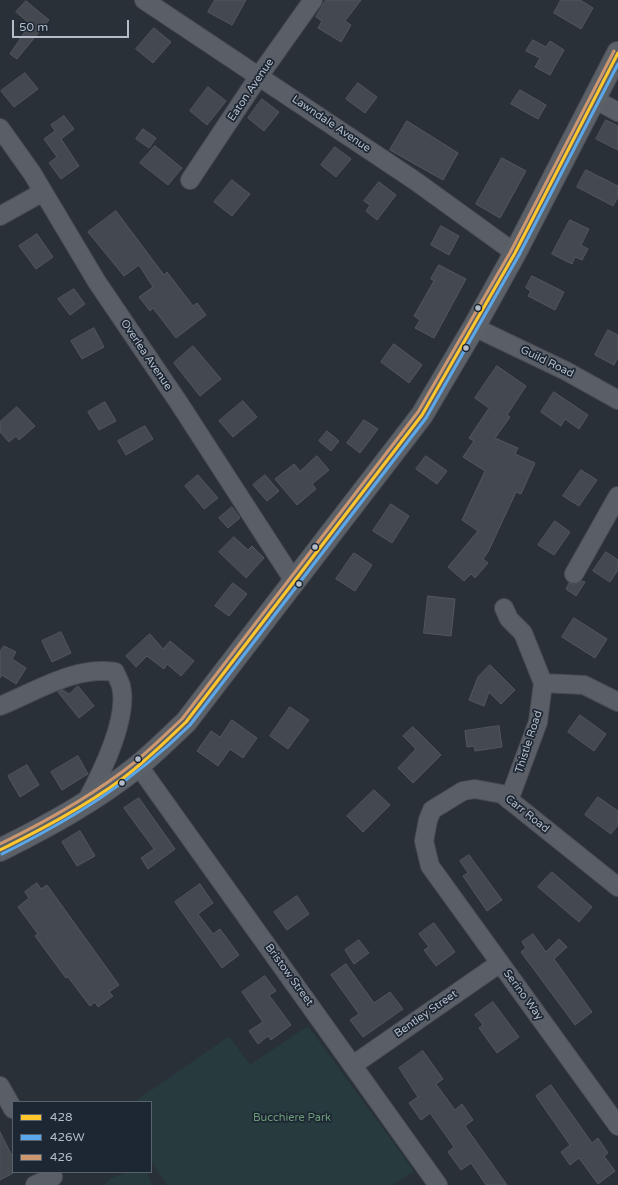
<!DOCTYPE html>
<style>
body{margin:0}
#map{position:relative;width:618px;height:1185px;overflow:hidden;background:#2a3038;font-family:"Varela Round",sans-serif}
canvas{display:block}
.legend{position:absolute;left:12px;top:1101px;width:140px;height:72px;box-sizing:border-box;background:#1d2633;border:1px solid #59626f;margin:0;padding:5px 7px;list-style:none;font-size:12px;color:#b4bcc9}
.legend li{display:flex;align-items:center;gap:8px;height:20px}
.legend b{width:20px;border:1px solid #59626f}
.scale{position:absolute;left:12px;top:20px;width:117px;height:18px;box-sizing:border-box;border:2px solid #b4bcc9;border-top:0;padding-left:5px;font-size:12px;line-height:14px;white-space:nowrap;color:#b4bcc9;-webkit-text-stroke:3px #1d2633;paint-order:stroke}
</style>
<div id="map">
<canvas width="618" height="1185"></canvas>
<ul class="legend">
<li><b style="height:5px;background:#ffc72c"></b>428</li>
<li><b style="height:5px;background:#5aa8eb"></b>426W</li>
<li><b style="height:5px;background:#cd976f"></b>426</li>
</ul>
<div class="scale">50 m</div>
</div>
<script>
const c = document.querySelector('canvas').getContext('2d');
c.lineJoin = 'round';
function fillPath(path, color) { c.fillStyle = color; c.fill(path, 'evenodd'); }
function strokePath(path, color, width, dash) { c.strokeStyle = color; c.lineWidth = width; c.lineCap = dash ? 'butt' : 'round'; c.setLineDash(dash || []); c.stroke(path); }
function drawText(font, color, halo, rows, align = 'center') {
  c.font = font + ' "Varela Round",sans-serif'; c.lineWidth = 3.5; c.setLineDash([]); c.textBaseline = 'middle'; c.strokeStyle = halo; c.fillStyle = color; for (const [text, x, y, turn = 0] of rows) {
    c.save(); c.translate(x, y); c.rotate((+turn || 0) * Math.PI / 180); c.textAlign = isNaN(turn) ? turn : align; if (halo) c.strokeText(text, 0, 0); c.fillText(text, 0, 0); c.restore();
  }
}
fillPath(new Path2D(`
 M 308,1026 L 414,1171 L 393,1185 L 167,1185 L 151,1161 L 151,1102 L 134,1102 L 228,1037 L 232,1040 L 250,1065 Z
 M 129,1172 L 147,1172 L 152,1185 L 104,1185 L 111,1178 Z`), '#273a3e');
const building = new Path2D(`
 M 215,0 L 246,0 L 232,25 L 208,12 Z
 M 326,0 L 361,0 L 345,21 L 351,25 L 341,42 L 318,28 L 322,21 L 316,17 Z
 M 561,0 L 580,0 L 593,8 L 581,29 L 554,13 Z
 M 26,1 L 49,20 L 17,59 L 10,54 L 30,24 L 16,12 Z
 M 154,28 L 171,42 L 153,63 L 136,49 Z
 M 533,40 L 546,47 L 550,41 L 564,50 L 550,75 L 535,67 L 540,58 L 526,51 Z
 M 25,73 L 38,89 L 14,107 L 1,91 Z
 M 358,83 L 377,97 L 365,113 L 346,99 Z
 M 208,87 L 226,101 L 207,125 L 190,111 Z
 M 520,90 L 546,105 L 538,119 L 511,104 Z
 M 262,99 L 279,112 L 264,131 L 248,118 Z
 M 64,116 L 74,129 L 61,139 L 79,166 L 61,179 L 49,163 L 57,157 L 44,139 L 55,131 L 51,125 Z
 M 606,120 L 618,126 L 618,150 L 596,139 Z
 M 407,121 L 458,153 L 443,180 L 390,150 Z
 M 143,129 L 156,138 L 149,148 L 136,139 Z
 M 155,146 L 182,168 L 168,185 L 140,163 Z
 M 335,147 L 351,159 L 336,177 L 321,165 Z
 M 502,158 L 526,171 L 500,218 L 476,204 Z
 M 586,170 L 618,186 L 618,197 L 613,206 L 577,187 Z
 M 232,180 L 250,194 L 232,216 L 214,202 Z
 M 379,182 L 396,195 L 377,220 L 366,211 L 370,205 L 364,201 Z
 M 116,211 L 164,275 L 167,272 L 193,306 L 197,303 L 206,315 L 176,338 L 153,308 L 150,311 L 139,297 L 153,287 L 139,265 L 124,276 L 88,232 Z
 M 570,220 L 589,229 L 581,245 L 588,249 L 582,260 L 575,257 L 572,264 L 552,254 Z
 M 441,226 L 459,236 L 449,255 L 431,245 Z
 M 37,234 L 53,257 L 36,269 L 19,246 Z
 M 439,265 L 466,279 L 434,338 L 415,328 L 420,320 L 414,316 L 434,281 L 431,279 Z
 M 532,276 L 564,292 L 555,310 L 528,296 L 531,291 L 526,288 Z
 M 74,289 L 85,304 L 70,315 L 58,299 Z
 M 94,328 L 104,347 L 82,359 L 71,341 Z
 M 608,330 L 618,335 L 618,357 L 614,365 L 595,355 Z
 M 394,344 L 422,365 L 409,383 L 381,362 Z
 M 193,346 L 221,379 L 200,396 L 174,363 Z
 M 497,366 L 526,386 L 507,415 L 510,417 L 495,438 L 518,448 L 515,454 L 535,463 L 521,494 L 516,492 L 488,552 L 483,559 L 488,563 L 475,578 L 471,574 L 464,581 L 448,567 L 478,531 L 462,520 L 485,471 L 463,457 L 474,441 L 469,438 L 489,408 L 475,398 Z
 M 554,392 L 588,415 L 579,429 L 565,419 L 561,426 L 541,412 Z
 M 243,401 L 257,417 L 233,437 L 219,421 Z
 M 105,402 L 116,421 L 99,430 L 88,412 Z
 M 17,407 L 35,426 L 19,440 L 16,436 L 9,442 L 0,432 L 0,422 Z
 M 364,420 L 378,429 L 360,453 L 347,443 Z
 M 145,426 L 153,439 L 126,455 L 118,441 Z
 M 327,431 L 339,441 L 331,451 L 319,441 Z
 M 317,456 L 329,470 L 312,484 L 316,489 L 297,505 L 275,479 L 294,464 L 300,471 Z
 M 426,456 L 447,471 L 437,484 L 416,469 Z
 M 581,470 L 597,480 L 579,506 L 563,496 Z
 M 198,475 L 218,498 L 204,509 L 185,486 Z
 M 265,475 L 279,491 L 267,501 L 253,485 Z
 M 391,504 L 409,516 L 392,543 L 373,531 Z
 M 232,507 L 240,518 L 228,528 L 219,518 Z
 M 555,521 L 570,532 L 554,555 L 538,545 Z
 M 234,537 L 248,550 L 252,546 L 264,558 L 246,578 L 219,552 Z
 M 606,552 L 618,560 L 618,570 L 610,582 L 593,571 Z
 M 354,553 L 372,565 L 355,591 L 336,579 Z
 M 582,581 L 585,582 L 576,596 L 566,589 L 569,583 L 574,584 Z
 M 233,583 L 247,594 L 229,616 L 215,606 Z
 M 428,596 L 455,599 L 451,636 L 424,633 Z
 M 574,618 L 607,639 L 595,658 L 562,637 Z
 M 61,632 L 71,653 L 52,662 L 42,641 Z
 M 150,634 L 163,649 L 170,641 L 194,661 L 181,676 L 167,664 L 164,669 L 147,656 L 136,667 L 126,656 Z
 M 4,646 L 16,652 L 12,659 L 26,668 L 16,684 L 2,675 L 0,678 L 0,652 Z
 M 490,665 L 515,690 L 501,704 L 489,692 L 484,706 L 469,700 L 478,677 Z
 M 78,686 L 94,706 L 79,718 L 58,692 L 63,690 L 69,694 Z
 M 290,707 L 309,720 L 288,749 L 270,736 Z
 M 580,715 L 606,734 L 594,751 L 568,732 Z
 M 232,720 L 257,738 L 243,758 L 230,749 L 218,766 L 197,751 L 211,731 L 220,737 Z
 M 499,726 L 502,747 L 475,751 L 474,746 L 467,747 L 465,731 Z
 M 413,727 L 441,755 L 413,783 L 398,768 L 416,749 L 403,736 Z
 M 78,756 L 88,774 L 62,790 L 51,772 Z
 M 27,765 L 39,785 L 20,797 L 8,776 Z
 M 374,790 L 390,805 L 363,832 L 347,816 Z
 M 598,797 L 618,811 L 618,825 L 611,834 L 585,815 Z
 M 139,798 L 175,849 L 148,869 L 141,858 L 154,849 L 124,808 Z
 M 80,831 L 95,856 L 77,866 L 62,842 Z
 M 469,855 L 502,900 L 487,911 L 463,876 L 468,873 L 460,861 Z
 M 552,872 L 592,907 L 579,922 L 538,887 Z
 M 37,883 L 41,889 L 47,885 L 119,985 L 109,992 L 113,996 L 98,1007 L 95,1002 L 90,1006 L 68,977 L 66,978 L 35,936 L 38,934 L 18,907 L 29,898 L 25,892 Z
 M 200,884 L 213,903 L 198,914 L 213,934 L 220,929 L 239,955 L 222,968 L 175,902 Z
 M 297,896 L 309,914 L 287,930 L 274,912 Z
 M 434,923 L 455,952 L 436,966 L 424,950 L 429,947 L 419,934 Z
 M 533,934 L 546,952 L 559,939 L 567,947 L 554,959 L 592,1012 L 575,1025 L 521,952 L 526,948 L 522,942 Z
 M 359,940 L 369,953 L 354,964 L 345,950 Z
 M 346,964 L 374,1003 L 390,992 L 403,1009 L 363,1037 L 350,1020 L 359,1014 L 331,975 Z
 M 265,976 L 276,991 L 269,995 L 291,1025 L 271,1040 L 268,1036 L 258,1044 L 249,1031 L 263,1022 L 242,992 Z
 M 493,1002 L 519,1037 L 497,1053 L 479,1028 L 483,1025 L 475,1015 Z
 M 423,1051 L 443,1079 L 436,1084 L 455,1110 L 462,1104 L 473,1120 L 465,1126 L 507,1185 L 486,1185 L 471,1163 L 461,1170 L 448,1152 L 454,1147 L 430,1113 L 421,1120 L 409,1103 L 418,1097 L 399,1068 Z
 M 551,1085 L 592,1143 L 598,1138 L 608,1153 L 604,1156 L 615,1171 L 598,1184 L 579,1158 L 570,1165 L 561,1152 L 570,1145 L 536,1096 Z
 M 0,1132 L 13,1158 L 13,1173 L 0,1180 Z`);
fillPath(building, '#444950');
strokePath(building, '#52575f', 1);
const minor = new Path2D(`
 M 144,0 L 414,180 L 515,253
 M 594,99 L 618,112
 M 0,128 L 32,173 L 97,282 L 179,403 L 294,581
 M 190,180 L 259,76 L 313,0
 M 0,216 L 43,192
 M 474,327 L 566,371 L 618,400
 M 574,574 L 618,496
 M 504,608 L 509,619 L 523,633 L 543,683
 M 0,706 C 37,691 74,666 115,672 C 117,677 120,682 121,686 C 129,718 101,774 86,802
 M 138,765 L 438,1185
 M 509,800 L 538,722 L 543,683 L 584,685 L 618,702
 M 618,887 L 502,794 L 475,789 L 463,791 L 432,810 L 428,820 L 424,841 L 430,866 L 618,1126
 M 353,1065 L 500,963
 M 0,1086 L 13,1109
 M 35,1185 L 53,1177 L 50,1172`);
const major = new Path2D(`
 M 0,850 C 48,826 96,800 138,766 C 155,752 170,737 186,722 L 422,415 L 474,327 L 515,253 L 618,53`);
strokePath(minor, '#484c53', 20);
strokePath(major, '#484c55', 24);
strokePath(minor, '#5a5e66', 18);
strokePath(major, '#5c6168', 22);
strokePath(new Path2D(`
 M 0,850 C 42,829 84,807 122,779 C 145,762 165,742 186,722 L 422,415 L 515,253 L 618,53`), '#ffc72c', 3);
strokePath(new Path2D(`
 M 2,854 C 74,818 132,782 190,725 L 426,418 L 519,255 L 618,64`), '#5aa8eb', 3);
strokePath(new Path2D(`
 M 0,844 C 47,821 94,795 135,762 C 152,748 167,733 182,719 L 418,412 L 511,251 L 614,51`), '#cd976f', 3);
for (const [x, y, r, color] of [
 [478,308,3.5,"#b4bcc9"],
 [466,348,3.5,"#b4bcc9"],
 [315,547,3.5,"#b4bcc9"],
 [299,584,3.5,"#b4bcc9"],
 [138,759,3.5,"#b4bcc9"],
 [122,783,3.5,"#b4bcc9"]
]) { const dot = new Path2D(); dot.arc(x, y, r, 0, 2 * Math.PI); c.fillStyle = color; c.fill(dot); strokePath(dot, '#1d2633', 1.5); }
drawText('11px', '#b4bcc9', '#1d2633', [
 ["Eaton Avenue",251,90,-56],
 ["Lawndale Avenue",331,124,34],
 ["Overlea Avenue",146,355,56],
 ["Guild Road",547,362,26],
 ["Thistle Road",529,742,-72],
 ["Carr Road",527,814,39],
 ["Bristow Street",289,975,54],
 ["Serino Way",523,995,54],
 ["Bentley Street",426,1014,-35]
]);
drawText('11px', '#6b9a76', '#1d2633', [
 ["Bucchiere Park",292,1118]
]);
</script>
